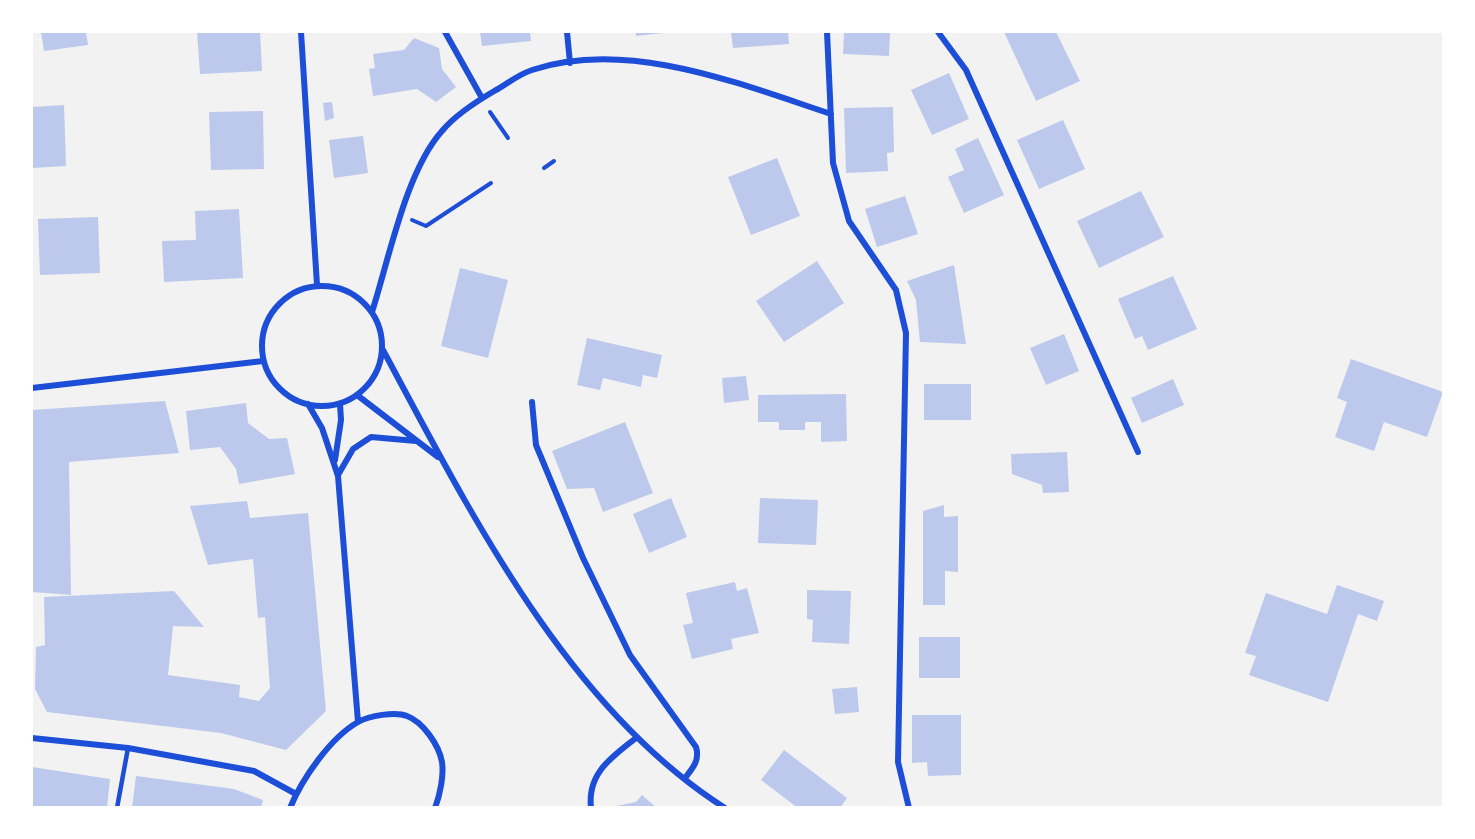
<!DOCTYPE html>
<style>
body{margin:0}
#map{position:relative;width:1475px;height:839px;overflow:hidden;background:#f2f2f2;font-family:Roboto,sans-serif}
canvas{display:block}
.frame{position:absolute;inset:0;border:33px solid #fff;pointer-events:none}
</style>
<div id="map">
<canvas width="1475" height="839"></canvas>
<div class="frame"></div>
</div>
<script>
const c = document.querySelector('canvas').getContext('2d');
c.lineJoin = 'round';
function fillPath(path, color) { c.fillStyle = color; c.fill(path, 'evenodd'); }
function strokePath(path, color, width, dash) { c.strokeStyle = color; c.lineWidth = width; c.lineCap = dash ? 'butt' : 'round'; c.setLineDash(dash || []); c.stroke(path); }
fillPath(new Path2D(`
 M 41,32 L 86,32 L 88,45 L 44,51 Z
 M 197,32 L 260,32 L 262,71 L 200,74 Z
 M 480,32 L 530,32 L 531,41 L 482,46 Z
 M 636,32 L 664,32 L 664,33 L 636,36 Z
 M 731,32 L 788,32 L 789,44 L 733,48 Z
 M 844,32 L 890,32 L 889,56 L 843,54 Z
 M 1004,32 L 1056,32 L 1080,81 L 1036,101 Z
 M 414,38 L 439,48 L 442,69 L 456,87 L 436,102 L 417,89 L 373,96 L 369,69 L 375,68 L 373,54 L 404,50 Z
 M 949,73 L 969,119 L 932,135 L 911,90 Z
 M 332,102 L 334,118 L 325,121 L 323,103 Z
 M 64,105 L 66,166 L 32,168 L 32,107 Z
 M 893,107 L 894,152 L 887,153 L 888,171 L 846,173 L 844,108 Z
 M 263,111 L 264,169 L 211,170 L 209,112 Z
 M 1063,120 L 1085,169 L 1039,189 L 1017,140 Z
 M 363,136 L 368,173 L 334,178 L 329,140 Z
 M 978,138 L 1004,195 L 964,213 L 948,177 L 964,170 L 955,149 Z
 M 777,158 L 800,216 L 751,235 L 728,177 Z
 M 1141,191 L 1164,237 L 1099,268 L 1077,221 Z
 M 905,196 L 918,234 L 877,247 L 865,209 Z
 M 239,209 L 243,278 L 164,282 L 162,241 L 196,240 L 195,211 Z
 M 98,217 L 100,273 L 40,275 L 38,219 Z
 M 817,261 L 844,303 L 784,342 L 756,301 Z
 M 954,265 L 966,344 L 920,342 L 916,300 L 907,281 Z
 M 460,268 L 508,280 L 488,358 L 441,346 Z
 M 1173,276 L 1197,329 L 1148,350 L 1142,336 L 1135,339 L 1118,299 Z
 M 1064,334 L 1079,371 L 1046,385 L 1030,348 Z
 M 587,338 L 662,355 L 657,378 L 643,375 L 641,387 L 603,378 L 600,390 L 577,385 Z
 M 1351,359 L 1443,392 L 1427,437 L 1384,422 L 1374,451 L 1335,437 L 1347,402 L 1337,398 Z
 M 746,376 L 749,400 L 724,403 L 722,378 Z
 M 1173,379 L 1184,405 L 1142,423 L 1131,398 Z
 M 924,384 L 971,384 L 971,420 L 924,420 Z
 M 846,394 L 847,441 L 821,442 L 821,422 L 805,422 L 805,430 L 779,430 L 779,422 L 758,422 L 758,395 Z
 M 165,401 L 179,453 L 69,462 L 71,595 L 32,592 L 32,410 Z
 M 246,403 L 248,423 L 269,439 L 287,438 L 295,474 L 239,484 L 236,469 L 220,447 L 190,450 L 186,411 Z
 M 625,422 L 653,493 L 603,512 L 594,488 L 567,489 L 552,451 Z
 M 1067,452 L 1069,492 L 1043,493 L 1042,485 L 1012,474 L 1011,454 Z
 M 671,498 L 687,537 L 649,553 L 633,514 Z
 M 760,498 L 818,500 L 816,545 L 758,543 Z
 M 247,501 L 250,518 L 308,513 L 326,711 L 286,750 L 221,733 L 47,712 L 35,689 L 36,647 L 45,645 L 44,597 L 174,591 L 204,627 L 173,626 L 168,675 L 240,685 L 239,697 L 259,701 L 270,688 L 265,617 L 258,618 L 253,559 L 208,565 L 190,506 Z
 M 944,505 L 944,517 L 958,516 L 958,572 L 945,571 L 945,605 L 923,605 L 923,511 Z
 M 735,582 L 737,591 L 747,588 L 759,633 L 731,639 L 733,649 L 692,659 L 683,625 L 693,623 L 686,593 Z
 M 1337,585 L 1384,601 L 1377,621 L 1358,614 L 1328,702 L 1249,675 L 1256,656 L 1245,653 L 1266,593 L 1327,614 Z
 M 807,590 L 851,591 L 849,644 L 812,642 L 813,620 L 807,619 Z
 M 919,637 L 960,637 L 960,678 L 919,678 Z
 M 857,687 L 859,712 L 835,714 L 832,689 Z
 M 912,715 L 961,715 L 961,775 L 928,776 L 927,762 L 912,763 Z
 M 784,750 L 847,798 L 840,808 L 798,808 L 761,780 Z
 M 32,767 L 110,779 L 107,808 L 32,808 Z
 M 136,776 L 234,789 L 263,800 L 261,808 L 132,808 Z
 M 642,795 L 657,808 L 607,808 L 636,802 Z`), '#bdc9ec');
strokePath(new Path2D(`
 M 490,112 L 508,138
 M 544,168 L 554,161
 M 412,220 L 426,226 L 491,183`), '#1d4ed8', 4);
strokePath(new Path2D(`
 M 117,808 L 128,748`), '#1d4ed8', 4.5);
strokePath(new Path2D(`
 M 301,32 L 317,285
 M 445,32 L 482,98
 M 567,32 L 570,63
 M 827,32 L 833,163 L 849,221 L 896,290 L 906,333 L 898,762 L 909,808
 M 938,32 L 966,70 L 1138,452
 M262 346a60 60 0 1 1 120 0a60 60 0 1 1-120 0Z
 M 372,312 C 389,259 406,171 442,131 C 456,114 477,101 496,90 C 507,84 519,74 532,70 C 627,38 740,84 831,114
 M 383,350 C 469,510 567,708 725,808
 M 32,388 L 263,361
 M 357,395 L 438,457
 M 532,402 L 536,445 L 583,558 L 630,655 L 696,747 C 700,760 693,768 685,778
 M 308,404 L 322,428 L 338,476 L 358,722
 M 335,460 L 341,420 L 340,404
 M 338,475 L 353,449 L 371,437 L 416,441
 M 32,738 L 128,748 L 254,771 L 296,794
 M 290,808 C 302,779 330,738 358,722 C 369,716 395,711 407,716 C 423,722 439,745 442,762 C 444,775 440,795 435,808
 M 591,808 C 587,773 612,757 636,738`), '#1d4ed8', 6);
</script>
